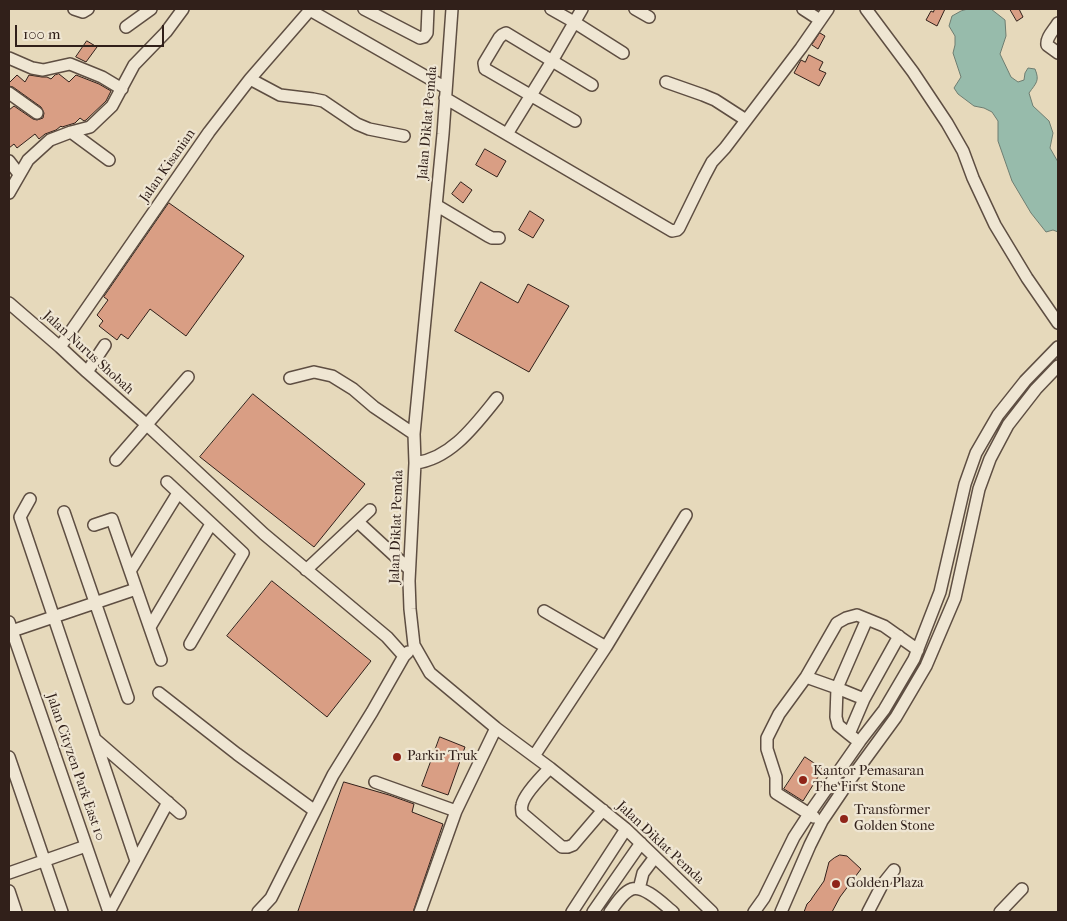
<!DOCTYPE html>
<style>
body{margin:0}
#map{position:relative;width:1067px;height:921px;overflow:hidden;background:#e6d9bb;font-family:"IM FELL French Canon",serif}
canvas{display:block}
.frame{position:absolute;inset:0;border:10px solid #31201a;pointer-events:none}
.scale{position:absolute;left:15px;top:25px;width:149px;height:22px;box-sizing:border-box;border:2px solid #31201a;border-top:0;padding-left:6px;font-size:15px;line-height:18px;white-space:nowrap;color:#31201a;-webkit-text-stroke:4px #efe6d3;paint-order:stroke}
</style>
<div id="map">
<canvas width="1067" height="921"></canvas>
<div class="frame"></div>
<div class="scale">100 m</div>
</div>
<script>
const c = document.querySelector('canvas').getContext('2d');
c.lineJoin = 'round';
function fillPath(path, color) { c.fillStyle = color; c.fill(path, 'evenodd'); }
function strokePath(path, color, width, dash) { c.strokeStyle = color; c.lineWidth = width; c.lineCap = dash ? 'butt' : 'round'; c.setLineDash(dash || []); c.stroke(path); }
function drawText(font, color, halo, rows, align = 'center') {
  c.font = font + ' "IM FELL French Canon",serif'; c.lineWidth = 4.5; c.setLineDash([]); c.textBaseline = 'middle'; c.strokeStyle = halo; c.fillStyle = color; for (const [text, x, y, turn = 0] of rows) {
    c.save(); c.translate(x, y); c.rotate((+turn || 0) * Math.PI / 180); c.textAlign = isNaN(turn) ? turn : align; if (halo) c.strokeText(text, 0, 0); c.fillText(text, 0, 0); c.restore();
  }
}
const water = new Path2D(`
 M 968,9 L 991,9 L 1005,20 L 1006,36 L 1000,54 L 1011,77 L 1018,82 L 1024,80 L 1025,73 L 1028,68 L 1035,69 C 1040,81 1036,83 1029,93 L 1033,106 L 1049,121 L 1053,133 L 1050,148 L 1058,162 L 1058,232 L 1053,230 L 1046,232 L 1031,213 L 1012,181 L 998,141 L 998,121 L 992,112 L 984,108 L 974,106 L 958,94 L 954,88 L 961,77 L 953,53 L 955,45 L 955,36 L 949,26 L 952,16 L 961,11 Z`);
fillPath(water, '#97bbab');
strokePath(water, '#6e7d71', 1);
const building = new Path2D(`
 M 935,9 L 945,9 L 937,26 L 926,20 L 931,11 L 933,12 Z
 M 1010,9 L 1019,9 L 1023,17 L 1017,21 Z
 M 820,33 L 825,36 L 818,49 L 812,45 Z
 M 87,41 L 97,47 L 86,62 L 76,57 Z
 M 809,55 L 823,62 L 819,70 L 826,73 L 819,86 L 794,73 L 801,60 L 805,62 Z
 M 59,74 L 69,82 L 76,75 L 99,84 L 111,91 L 106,101 L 86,120 L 84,121 L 80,118 L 75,123 L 62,127 L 61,126 L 56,130 L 45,134 L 39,139 L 35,134 L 17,148 L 14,144 L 9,148 L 9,110 L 14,106 L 33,119 L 37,120 L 43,118 L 44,113 L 41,107 L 13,87 L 9,86 L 9,83 L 17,75 L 25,82 L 29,75 L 42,77 L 47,77 L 51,79 L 55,75 Z
 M 485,149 L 506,161 L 497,177 L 476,165 Z
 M 461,182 L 472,190 L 463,203 L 452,194 Z
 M 169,203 L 244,256 L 186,336 L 150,309 L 128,339 L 121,334 L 117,340 L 99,326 L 103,321 L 97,315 L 108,300 L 104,297 Z
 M 530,211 L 544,220 L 533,238 L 519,230 Z
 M 481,282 L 518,303 L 528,284 L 569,306 L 529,372 L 455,331 Z
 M 253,394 L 365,484 L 314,547 L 200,457 Z
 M 272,581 L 371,661 L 327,717 L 227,636 Z
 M 440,737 L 465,747 L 448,795 L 422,786 Z
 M 805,757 L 823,769 L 803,801 L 784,789 Z
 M 344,782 L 389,795 L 414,804 L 412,812 L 443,824 L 413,912 L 298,912 Z
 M 840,855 L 847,856 L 861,869 L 840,897 L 832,912 L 804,912 L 807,904 L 811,900 L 812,898 L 824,881 L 829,862 L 834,858 Z`);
fillPath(building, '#d99e84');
strokePath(building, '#31201a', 1);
const minor = new Path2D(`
 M 74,9 L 83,12 L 88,9
 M 308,9 L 446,88
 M 364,9 L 420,38 L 424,37 L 427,33 L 428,9
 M 452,9 L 443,134 L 414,434 L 415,463 L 409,581 L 410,609 L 414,645 L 430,673 L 496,728 L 550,768 L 626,829 L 712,912
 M 551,9 L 574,22 L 623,53
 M 635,9 L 649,17
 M 803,9 L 820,20
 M 866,9 L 913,72 L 947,123 L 963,151 L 973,178 L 995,225 L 1027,278 L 1058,323
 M 1058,23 C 1054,30 1046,37 1047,45 L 1058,53
 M 126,27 L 151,9
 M 9,58 L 32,68 L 43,70 L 70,64 L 102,77 L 122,89
 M 250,79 L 280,95 L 313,99 L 323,101 L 357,124 L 369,129 L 404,136
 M 666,82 L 703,95 L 715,100 L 746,120
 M 9,93 L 37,113
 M 445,98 L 672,231 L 677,230 L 679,228 L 704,177 L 712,162 L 725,148 L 801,48 L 828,9
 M 575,121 L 487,70 L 485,69 L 484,63 L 499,38 L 502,35 L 506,33 L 592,85
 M 71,132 L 109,160
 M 507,134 L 552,61 L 582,9
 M 9,161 L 19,174
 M 9,193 L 28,160 L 50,140 L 71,132 L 90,127 L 112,106 L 134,65 L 166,32 L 183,9
 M 436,205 L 488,236 L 492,238 L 499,238
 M 9,303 L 60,347 L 87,372 L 147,425 L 264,534 L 387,637 L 404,656
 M 60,347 L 209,132 L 250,79 L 310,10
 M 87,372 L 105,345
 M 290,378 L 314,372 L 332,376 L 353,389 L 374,407 L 414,434
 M 116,460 L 188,377
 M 415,463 C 451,459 476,424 497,398
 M 167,482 L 243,553 L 190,644
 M 30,499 L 20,517 L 136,861
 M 64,512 L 128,698
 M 358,522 L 409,569
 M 94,525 L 112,519 L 161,660
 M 306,570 L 370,510
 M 130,571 L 178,493
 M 544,611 L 606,647
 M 9,622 L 109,912
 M 150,627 L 211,524
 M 9,632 L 136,589
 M 806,677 L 837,623 L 846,618 L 857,615 L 884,626 L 918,650
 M 159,693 L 237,754 L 315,811
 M 849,734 L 838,725 L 836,717 L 837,688 L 867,619
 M 854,738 L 849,734 L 864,699 L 899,636
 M 96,740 L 180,813
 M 534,756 L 606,647 L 686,515
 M 9,757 L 62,912
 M 550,768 C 542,776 524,794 522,805 C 521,808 522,810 522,813 L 562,847 L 568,847 L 573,845 L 603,810
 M 375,782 L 456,811
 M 814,817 L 776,793 L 776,777 L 767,749 L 767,738 L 779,714 L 806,677 L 837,688 L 864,699
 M 9,873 L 86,846
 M 639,889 L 643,873 L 655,857
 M 9,891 L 16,912
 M 109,912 L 168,802
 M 258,912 L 271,898 L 333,775 L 372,712 L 404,656 L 408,652
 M 420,912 L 456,811 L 496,728
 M 572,912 L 626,829
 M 593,912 L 641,843
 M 610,912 C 615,905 623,892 632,889 C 645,885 664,905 673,912
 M 754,912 L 764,898 L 794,837 L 809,814 L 860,741 L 884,710 L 914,659 L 940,592 L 965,484 L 976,453 L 998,415 L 1025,381 L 1058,347
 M 781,912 L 810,845 L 822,821 L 847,784 L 896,717 L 926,666 L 955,598 L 979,489 L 990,459 L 1008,425 L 1036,389 L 1058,366
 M 868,912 L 882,885 L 894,870
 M 1000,912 L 1022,889`);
strokePath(minor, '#5e4e42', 14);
strokePath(minor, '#efe6d3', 11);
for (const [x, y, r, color] of [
 [397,757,5,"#8f2418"],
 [803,780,5,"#8f2418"],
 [844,819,5,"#8f2418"],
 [836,884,5,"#8f2418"]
]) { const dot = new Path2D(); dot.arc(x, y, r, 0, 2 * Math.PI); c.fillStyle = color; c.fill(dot); strokePath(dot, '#efe6d3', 2); }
drawText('14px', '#31201a', '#efe6d3', [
 ["Jalan Diklat Pemda",428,123,-85],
 ["Jalan Kisanian",168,166,-55],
 ["Jalan Nurus Shobah",88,353,42],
 ["Jalan Diklat Pemda",397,527,-88],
 ["Jalan Cityzen Park East 10",75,767,71],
 ["Jalan Diklat Pemda",660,843,43]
]);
drawText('14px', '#31201a', '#efe6d3', [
 ["Parkir Truk",407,757],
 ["Kantor Pemasaran",813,772],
 ["The First Stone",813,788],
 ["Transformer",854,811],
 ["Golden Stone",854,827],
 ["Golden Plaza",846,884]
], 'left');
</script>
